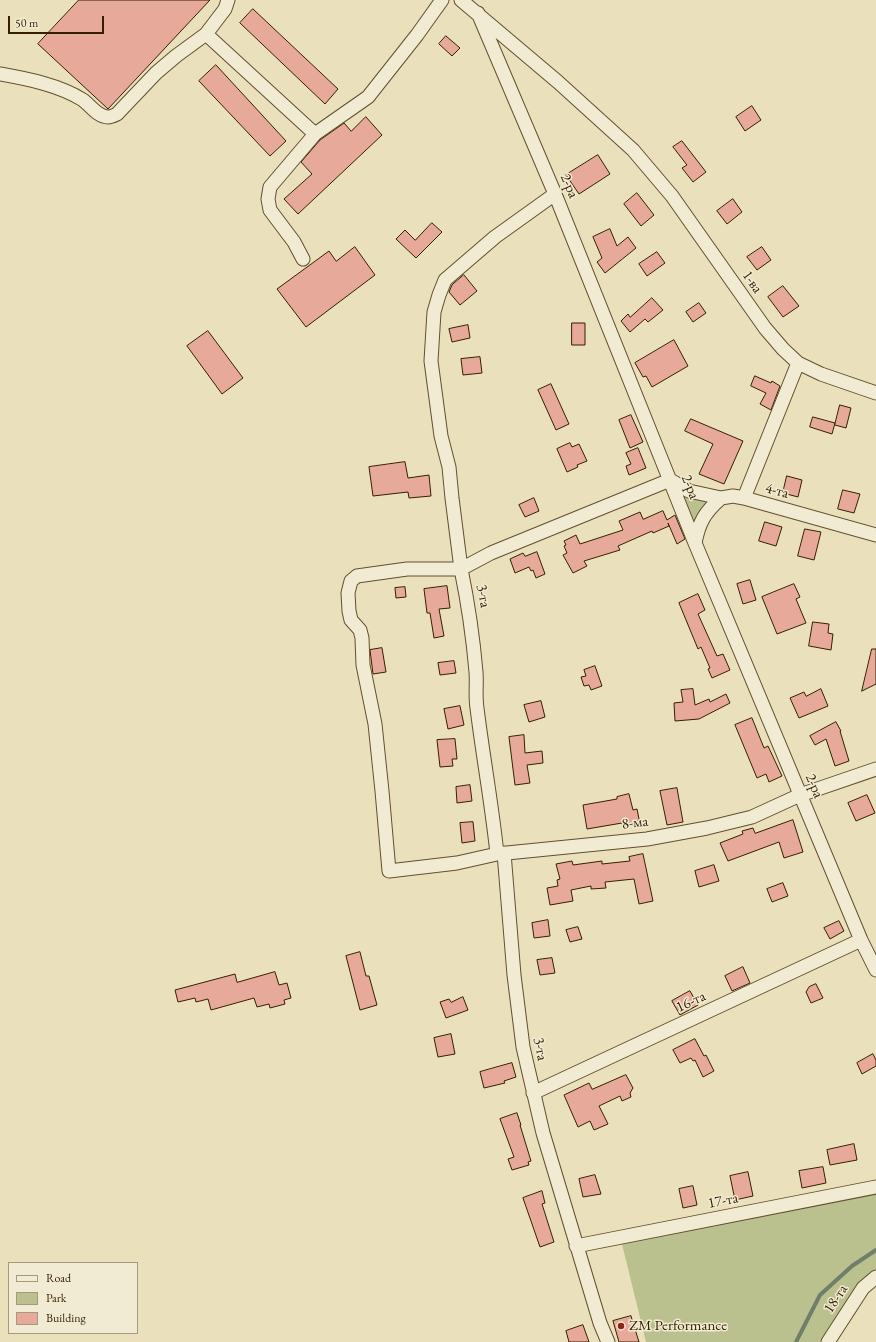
<!DOCTYPE html>
<meta charset="utf-8">
<style>
body{margin:0}
#map{position:relative;width:876px;height:1342px;overflow:hidden;background:#eae0bb;font-family:"EB Garamond",serif}
canvas{display:block}
.legend{position:absolute;left:8px;top:1262px;width:130px;height:72px;box-sizing:border-box;background:#f1ebd3;border:1px solid #a6997f;margin:0;padding:5px 7px;list-style:none;font-size:12px;color:#351f00}
.legend li{display:flex;align-items:center;gap:8px;height:20px}
.legend b{width:20px;border:1px solid #a6997f}
.scale{position:absolute;left:8px;top:16px;width:96px;height:18px;box-sizing:border-box;border:2px solid #351f00;border-top:0;padding-left:5px;font-size:12px;line-height:14px;white-space:nowrap;color:#351f00;-webkit-text-stroke:3px #f1ebd3;paint-order:stroke}
</style>
<div id="map">
<canvas width="876" height="1342"></canvas>
<ul class="legend">
<li><b style="height:5px;background:#f1ebd3"></b>Road</li>
<li><b style="height:11px;background:#bac18e"></b>Park</li>
<li><b style="height:11px;background:#e6a99a"></b>Building</li>
</ul>
<div class="scale">50 m</div>
</div>
<script>
const c = document.querySelector('canvas').getContext('2d');
c.lineJoin = 'round';
function fillPath(path, color) { c.fillStyle = color; c.fill(path, 'evenodd'); }
function strokePath(path, color, width, dash) { c.strokeStyle = color; c.lineWidth = width; c.lineCap = dash ? 'butt' : 'round'; c.setLineDash(dash || []); c.stroke(path); }
function drawText(font, color, halo, rows, align = 'center') {
  c.font = font + ' "EB Garamond",serif'; c.lineWidth = 3; c.setLineDash([]); c.textBaseline = 'middle'; c.strokeStyle = halo; c.fillStyle = color; for (const [text, x, y, turn = 0] of rows) {
    c.save(); c.translate(x, y); c.rotate((+turn || 0) * Math.PI / 180); c.textAlign = isNaN(turn) ? turn : align; if (halo) c.strokeText(text, 0, 0); c.fillText(text, 0, 0); c.restore();
  }
}
fillPath(new Path2D(`
 M 670,480 L 721,498 L 695,543 Z
 M 876,1192 L 876,1273 L 859,1286 L 820,1342 L 646,1342 L 621,1240 Z`), '#bac18e');
strokePath(new Path2D(`
 M 796,1342 L 820,1295 L 852,1266 L 876,1250`), '#707e6a', 4);
const building = new Path2D(`
 M 79,0 L 210,0 L 108,109 L 38,44 Z
 M 253,9 L 338,89 L 325,104 L 240,23 Z
 M 446,36 L 460,48 L 452,56 L 439,44 Z
 M 216,65 L 286,141 L 270,156 L 199,81 Z
 M 752,106 L 761,120 L 745,131 L 736,117 Z
 M 366,117 L 382,135 L 298,214 L 284,199 L 312,174 L 301,162 L 320,140 L 344,123 L 351,131 Z
 M 682,141 L 706,172 L 693,182 L 682,168 L 687,165 L 673,147 Z
 M 598,155 L 610,174 L 579,194 L 566,175 Z
 M 637,193 L 654,215 L 641,226 L 624,204 Z
 M 733,199 L 742,212 L 727,224 L 717,211 Z
 M 432,223 L 442,232 L 416,258 L 396,239 L 405,230 L 415,240 Z
 M 610,229 L 617,246 L 628,237 L 636,248 L 605,273 L 597,262 L 602,258 L 593,237 Z
 M 355,247 L 375,275 L 306,327 L 277,289 L 329,251 L 336,261 Z
 M 762,247 L 771,260 L 757,270 L 747,257 Z
 M 657,252 L 665,263 L 647,276 L 639,264 Z
 M 464,275 L 477,291 L 460,305 L 449,292 L 452,285 Z
 M 783,286 L 799,306 L 783,317 L 768,297 Z
 M 652,298 L 663,310 L 648,322 L 645,319 L 630,332 L 621,321 L 628,314 L 630,317 Z
 M 699,303 L 706,313 L 693,322 L 686,312 Z
 M 572,323 L 585,323 L 585,345 L 572,345 Z
 M 468,325 L 470,338 L 452,342 L 449,329 Z
 M 208,331 L 243,378 L 222,394 L 187,346 Z
 M 674,340 L 688,366 L 652,387 L 646,376 L 643,377 L 635,363 Z
 M 480,357 L 482,373 L 463,375 L 461,359 Z
 M 755,376 L 771,383 L 772,381 L 780,386 L 771,410 L 760,404 L 766,393 L 751,386 Z
 M 551,384 L 569,424 L 556,430 L 538,390 Z
 M 840,405 L 851,408 L 846,428 L 835,425 Z
 M 631,415 L 643,442 L 630,448 L 619,420 Z
 M 813,417 L 835,423 L 832,434 L 810,427 Z
 M 691,419 L 743,441 L 724,484 L 699,474 L 713,444 L 685,431 Z
 M 570,443 L 572,447 L 579,444 L 587,461 L 577,465 L 578,467 L 567,472 L 557,449 Z
 M 638,448 L 646,468 L 629,475 L 626,466 L 631,464 L 626,453 Z
 M 405,462 L 408,478 L 429,475 L 431,496 L 409,498 L 408,492 L 373,496 L 369,467 Z
 M 787,476 L 802,480 L 798,497 L 783,493 Z
 M 843,490 L 860,494 L 854,513 L 838,509 Z
 M 534,498 L 539,511 L 525,517 L 519,505 Z
 M 663,511 L 667,520 L 675,515 L 685,539 L 677,544 L 668,523 L 669,526 L 653,533 L 652,531 L 618,546 L 620,550 L 584,561 L 587,566 L 573,573 L 563,555 L 567,553 L 564,546 L 566,545 L 564,541 L 576,535 L 580,544 L 623,530 L 619,521 L 640,512 L 643,519 Z
 M 765,522 L 782,527 L 776,546 L 759,541 Z
 M 805,529 L 821,532 L 814,560 L 798,556 Z
 M 537,552 L 545,574 L 536,578 L 533,570 L 531,571 L 529,567 L 515,573 L 510,559 L 523,553 L 525,556 Z
 M 750,580 L 756,600 L 743,604 L 737,584 Z
 M 794,584 L 800,597 L 796,599 L 806,623 L 777,634 L 762,597 Z
 M 447,586 L 450,608 L 439,609 L 444,636 L 434,638 L 430,613 L 427,613 L 424,589 Z
 M 405,587 L 406,597 L 396,598 L 395,588 Z
 M 698,594 L 705,610 L 698,614 L 717,656 L 723,654 L 730,670 L 712,678 L 708,669 L 710,668 L 701,647 L 698,649 L 679,603 Z
 M 813,622 L 829,624 L 828,633 L 833,634 L 831,650 L 809,646 Z
 M 382,648 L 386,672 L 373,674 L 370,650 Z
 M 872,649 L 876,649 L 876,684 L 862,691 Z
 M 454,661 L 456,673 L 440,675 L 438,663 Z
 M 595,666 L 602,686 L 591,690 L 589,685 L 584,686 L 581,677 L 586,676 L 584,670 Z
 M 693,689 L 695,705 L 709,699 L 710,702 L 726,694 L 730,703 L 699,719 L 675,721 L 674,703 L 683,702 L 681,690 Z
 M 821,689 L 828,706 L 799,718 L 790,698 L 804,692 L 806,696 Z
 M 541,701 L 545,717 L 529,722 L 524,705 Z
 M 460,706 L 464,725 L 448,729 L 444,709 Z
 M 752,718 L 764,748 L 768,746 L 782,776 L 769,782 L 766,774 L 757,778 L 735,725 Z
 M 836,722 L 841,731 L 840,731 L 849,761 L 835,766 L 826,739 L 815,745 L 810,736 Z
 M 524,735 L 525,753 L 542,751 L 543,763 L 527,765 L 530,783 L 515,785 L 509,737 Z
 M 455,739 L 457,759 L 452,759 L 453,766 L 440,767 L 437,740 Z
 M 470,785 L 472,801 L 457,803 L 456,787 Z
 M 677,788 L 683,822 L 667,825 L 660,791 Z
 M 629,794 L 633,810 L 637,809 L 640,824 L 623,827 L 622,823 L 587,829 L 583,805 L 617,799 L 617,797 Z
 M 867,795 L 875,813 L 856,821 L 848,803 Z
 M 793,820 L 803,852 L 784,858 L 779,842 L 728,861 L 720,843 L 743,834 L 742,831 L 753,828 L 755,833 Z
 M 473,822 L 475,841 L 462,843 L 460,823 Z
 M 643,854 L 653,901 L 639,904 L 634,879 L 605,882 L 606,888 L 591,889 L 591,886 L 571,890 L 573,901 L 550,905 L 547,888 L 558,886 L 557,880 L 560,879 L 556,864 L 572,861 L 573,865 L 602,861 L 602,864 L 630,861 L 629,857 Z
 M 714,865 L 719,881 L 699,887 L 695,871 Z
 M 783,883 L 788,896 L 772,902 L 767,889 Z
 M 548,920 L 550,936 L 534,938 L 532,923 Z
 M 839,921 L 844,931 L 830,939 L 824,928 Z
 M 578,927 L 582,939 L 570,942 L 566,930 Z
 M 360,952 L 366,976 L 369,976 L 377,1005 L 360,1010 L 346,956 Z
 M 552,958 L 555,973 L 540,975 L 537,960 Z
 M 743,967 L 750,983 L 732,991 L 725,976 Z
 M 275,972 L 279,985 L 287,983 L 291,998 L 284,1000 L 285,1004 L 270,1008 L 269,1004 L 257,1007 L 254,998 L 211,1010 L 208,999 L 196,1002 L 195,998 L 178,1002 L 175,990 L 235,974 L 237,982 Z
 M 816,984 L 823,998 L 811,1003 L 806,992 L 809,987 Z
 M 690,991 L 698,1005 L 680,1015 L 672,1001 Z
 M 463,997 L 468,1010 L 446,1018 L 440,1002 L 449,999 L 451,1002 Z
 M 451,1034 L 455,1054 L 438,1057 L 434,1038 Z
 M 695,1039 L 704,1056 L 706,1055 L 714,1071 L 703,1077 L 695,1060 L 693,1061 L 691,1058 L 680,1063 L 673,1050 Z
 M 873,1054 L 876,1060 L 876,1066 L 862,1074 L 857,1063 Z
 M 512,1063 L 516,1077 L 504,1081 L 505,1083 L 484,1088 L 480,1072 Z
 M 626,1075 L 633,1088 L 630,1093 L 631,1097 L 622,1101 L 620,1096 L 599,1106 L 608,1124 L 594,1130 L 590,1121 L 578,1127 L 564,1095 L 589,1083 L 592,1089 Z
 M 517,1113 L 521,1125 L 520,1125 L 531,1161 L 528,1162 L 529,1165 L 512,1170 L 508,1159 L 514,1157 L 500,1119 Z
 M 854,1144 L 857,1160 L 830,1165 L 827,1150 Z
 M 823,1167 L 826,1183 L 802,1188 L 799,1171 Z
 M 748,1172 L 753,1196 L 735,1200 L 730,1176 Z
 M 595,1175 L 601,1194 L 583,1197 L 579,1179 Z
 M 693,1186 L 697,1205 L 683,1208 L 679,1189 Z
 M 542,1191 L 545,1203 L 542,1204 L 554,1242 L 540,1247 L 523,1198 Z
 M 631,1316 L 639,1342 L 619,1342 L 613,1321 Z
 M 583,1325 L 589,1342 L 569,1342 L 566,1331 Z`);
fillPath(building, '#e6a99a');
strokePath(building, '#351f00', 1);
const minor = new Path2D(`
 M 461,0 L 558,82 L 633,150 L 672,196 L 765,328 L 783,349 L 798,363 L 821,374 L 876,393
 M 478,13 L 555,194 L 695,543 L 861,940 L 876,970
 M 206,34 L 315,134
 M 0,74 C 28,79 59,85 83,100 C 91,106 98,117 108,117 C 111,117 115,115 117,114 L 156,73 L 176,56 L 206,34 L 225,9 L 228,0
 M 555,194 L 495,237 L 445,280 L 439,295 L 434,312 L 431,361 L 441,436 L 449,467 L 452,498 L 461,569 L 407,569 L 357,576 L 351,581 L 348,593 L 349,611 L 351,620 L 360,630 L 362,638 L 363,665 L 375,724 L 382,791 L 389,871 L 457,863 L 497,854 L 647,839 L 707,828 L 752,817 L 800,795 L 876,769
 M 303,259 L 294,242 L 270,210 L 268,199 L 270,187 L 315,134 L 368,97 L 417,35 L 442,0
 M 670,480 L 689,491 L 721,498 L 733,496 L 744,498 L 876,535
 M 744,498 L 798,363
 M 695,543 C 699,522 705,512 721,498
 M 504,853 L 514,975 L 523,1047 L 543,1133 L 600,1323 L 608,1342
 M 497,854 C 492,805 483,757 477,708 C 475,696 477,684 476,672 C 473,637 468,603 461,569 L 491,553 L 670,480
 M 533,1093 L 861,940
 M 576,1246 L 876,1187
 M 828,1342 L 863,1288 L 876,1277`);
strokePath(minor, '#624f2f', 15);
strokePath(minor, '#f1ebd3', 13);
for (const [x, y, r, color] of [
 [621,1326,4,"#8f2418"]
]) { const dot = new Path2D(); dot.arc(x, y, r, 0, 2 * Math.PI); c.fillStyle = color; c.fill(dot); strokePath(dot, '#f1ebd3', 1.5); }
drawText('15px', '#351f00', '#f1ebd3', [
 ["2-ра",569,186,67],
 ["1-ва",752,282,55],
 ["2-ра",690,487,68],
 ["4-та",777,491,15],
 ["3-та",483,596,79],
 ["2-ра",814,786,67],
 ["8-ма",635,823,-7],
 ["16-та",691,1002,-25],
 ["3-та",540,1049,79],
 ["17-та",723,1201,-11],
 ["18-та",836,1299,-57]
]);
drawText('15px', '#351f00', '#f1ebd3', [
 ["ZM Performance",629,1326]
], 'left');
</script>
